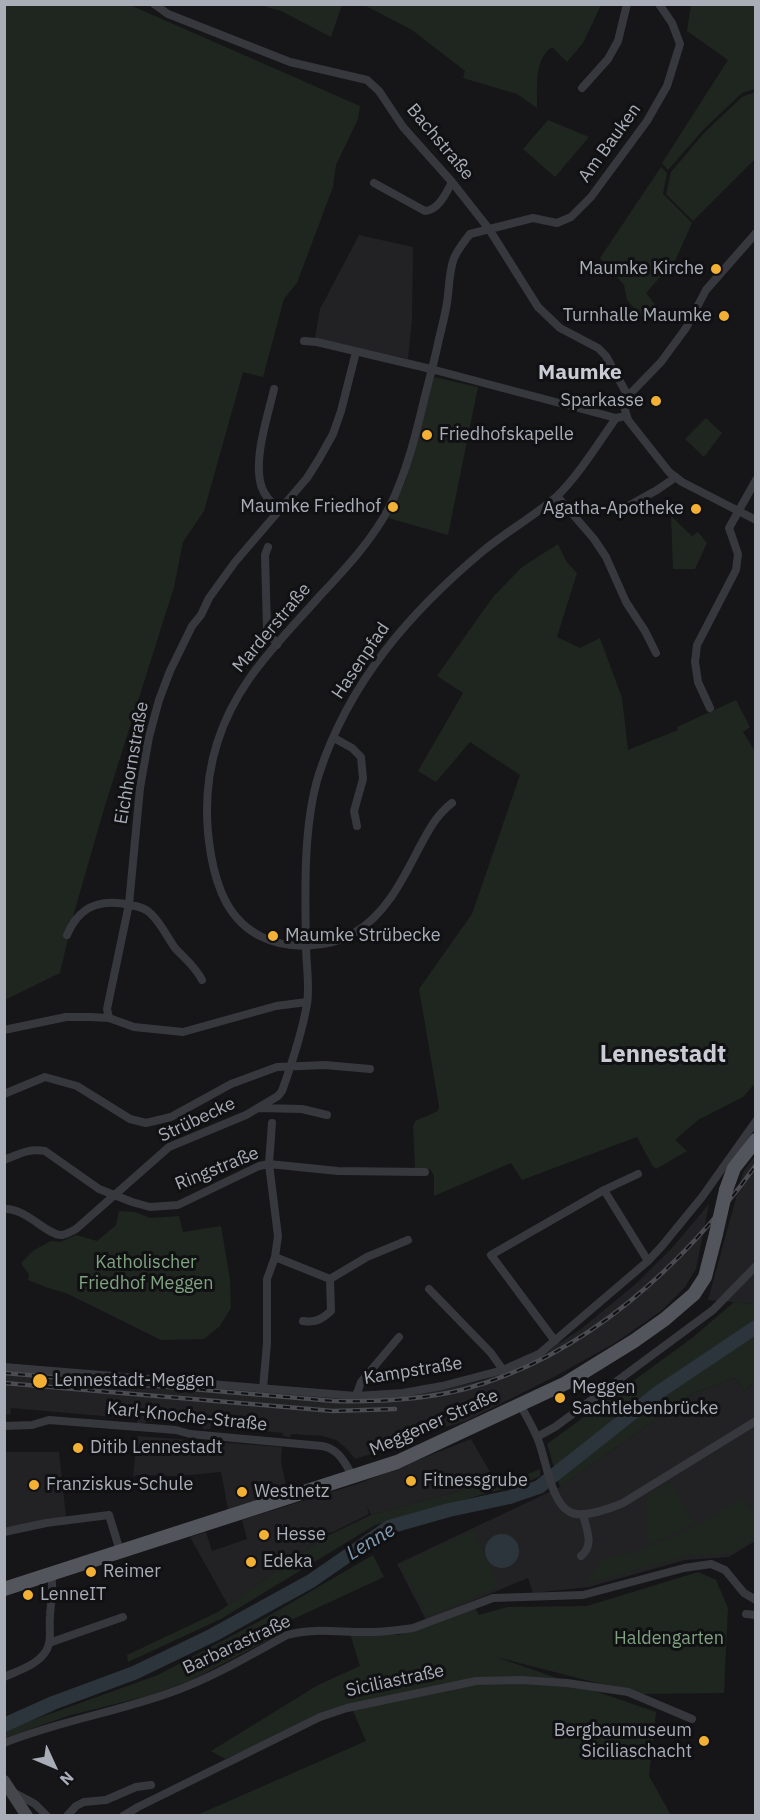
<!DOCTYPE html>
<meta charset="utf-8">
<style>
body{margin:0}
#map{position:relative;width:760px;height:1820px;overflow:hidden;background:#161618;font-family:"IBM Plex Sans",sans-serif}
canvas{display:block}
.frame{position:absolute;inset:0;border:6px solid #a8adb8;pointer-events:none}
.north{position:absolute;left:24px;top:1736px;width:60px;height:60px;-webkit-text-stroke:4px #111113;paint-order:stroke;rotate:134deg;font-size:16px;font-weight:700;line-height:24px;text-align:center;color:#a8adb8}
.north::after{content:'';display:block;margin:auto;width:21px;height:27px;background:#a8adb8;clip-path:polygon(50% 0,100% 100%,50% 72%,0 100%)}
</style>
<div id="map">
<canvas width="760" height="1820"></canvas>
<div class="frame"></div>
<div class="north">N</div>
</div>
<script>
const c = document.querySelector('canvas').getContext('2d');
c.lineJoin = 'round';
function fillPath(path, color) { c.fillStyle = color; c.fill(path, 'evenodd'); }
function strokePath(path, color, width, dash) { c.strokeStyle = color; c.lineWidth = width; c.lineCap = dash ? 'butt' : 'round'; c.setLineDash(dash || []); c.stroke(path); }
function drawText(font, color, halo, rows, align = 'center') {
  c.font = font + ' "IBM Plex Sans",sans-serif'; c.lineWidth = 6; c.setLineDash([]); c.textBaseline = 'middle'; c.strokeStyle = halo; c.fillStyle = color; for (const [text, x, y, turn = 0] of rows) {
    c.save(); c.translate(x, y); c.rotate((+turn || 0) * Math.PI / 180); c.textAlign = isNaN(turn) ? turn : align; if (halo) c.strokeText(text, 0, 0); c.fillText(text, 0, 0); c.restore();
  }
}
fillPath(new Path2D(`
 M 359,235 L 413,247 L 412,320 L 408,359 L 315,338 L 320,309 Z
 M 755,1156 L 755,1304 L 708,1300 L 743,1172 Z
 M 709,1204 L 696,1269 L 685,1287 L 661,1311 L 615,1343 L 554,1377 L 466,1421 L 439,1429 L 410,1442 L 355,1459 L 347,1449 L 336,1440 L 323,1436 L 291,1434 L 290,1437 L 283,1436 L 283,1433 L 211,1426 L 210,1429 L 203,1429 L 202,1425 L 148,1421 L 143,1424 L 137,1423 L 137,1419 L 11,1408 L 10,1415 L 5,1414 L 5,1365 L 381,1398 L 421,1394 L 484,1380 L 532,1361 L 581,1329 L 638,1282 L 671,1249 Z
 M 735,1378 L 744,1390 L 755,1382 L 755,1541 L 729,1557 L 685,1560 L 589,1587 L 533,1593 L 528,1578 L 426,1620 L 397,1564 L 560,1487 L 693,1393 Z
 M 137,1436 L 282,1447 L 281,1461 L 287,1491 L 228,1509 L 221,1472 L 179,1476 L 138,1475 L 133,1477 Z
 M 471,1439 L 497,1484 L 466,1489 L 371,1515 L 367,1506 L 369,1514 L 333,1532 L 321,1534 L 323,1538 L 228,1605 L 190,1537 L 206,1532 L 212,1551 L 247,1539 L 242,1520 L 360,1483 Z
 M 4,1452 L 59,1452 L 66,1517 L 5,1530 Z`), '#222225');
fillPath(new Path2D(`
 M 4,5 L 130,5 L 360,106 L 358,119 L 336,165 L 333,187 L 297,283 L 284,299 L 263,377 L 243,372 L 204,511 L 183,542 L 174,587 L 104,809 L 74,913 L 60,973 L 5,1000 Z
 M 260,5 L 342,5 L 331,37 L 281,11 Z
 M 364,5 L 601,5 L 583,43 L 567,62 L 552,47 C 533,61 538,86 537,108 L 517,94 L 463,78 L 465,71 L 412,30 Z
 M 691,5 L 755,5 L 755,89 L 742,93 L 703,130 L 668,170 L 662,163 L 728,60 L 687,31 Z
 M 755,92 L 755,159 L 693,221 L 666,194 L 671,172 L 704,133 L 742,97 Z
 M 548,120 L 589,137 L 555,177 L 523,149 Z
 M 661,167 L 667,173 L 663,194 L 692,223 L 676,259 L 646,293 L 661,312 L 646,322 L 627,300 L 624,285 L 600,258 Z
 M 434,377 L 478,387 L 448,535 L 388,518 L 406,480 Z
 M 706,418 L 722,433 L 704,457 L 685,439 Z
 M 671,516 L 692,536 L 698,532 L 707,543 L 695,569 L 673,569 Z
 M 558,544 L 566,561 L 577,573 L 557,637 L 580,648 L 600,638 L 622,698 L 628,750 L 678,730 L 677,727 L 736,700 L 750,727 L 743,732 L 756,753 L 755,1083 L 743,1097 L 698,1120 L 675,1140 L 687,1151 L 656,1169 L 652,1165 L 637,1137 L 522,1180 L 511,1163 L 434,1196 L 434,1176 L 430,1169 L 415,1168 L 413,1127 L 415,1121 L 438,1111 L 439,1106 L 419,989 L 472,914 L 520,775 L 470,742 L 436,782 L 418,771 L 463,693 L 437,676 L 493,597 L 522,567 Z
 M 119,1211 L 135,1212 L 150,1218 L 179,1216 L 183,1232 L 221,1226 L 230,1279 L 231,1308 L 220,1326 L 204,1339 L 161,1340 L 66,1293 L 48,1288 L 28,1280 L 29,1275 L 21,1263 L 34,1250 L 51,1241 L 60,1242 L 76,1235 L 97,1241 L 116,1225 Z
 M 734,1302 L 755,1304 L 755,1382 L 744,1390 L 735,1378 L 693,1393 L 560,1487 L 547,1444 L 692,1338 Z
 M 540,1469 L 540,1476 L 521,1485 L 491,1492 L 375,1525 L 221,1619 L 128,1662 L 127,1655 L 218,1612 L 323,1538 L 371,1515 L 466,1489 L 519,1478 Z
 M 670,1482 L 695,1523 L 648,1545 L 648,1495 Z
 M 743,1498 L 749,1509 L 755,1506 L 755,1538 L 729,1554 L 686,1556 L 585,1584 L 594,1572 L 599,1561 L 648,1547 L 695,1526 Z
 M 473,1530 L 499,1587 L 427,1617 L 400,1564 Z
 M 373,1555 L 384,1577 L 274,1628 L 278,1635 L 190,1681 L 148,1696 L 71,1715 L 5,1738 L 5,1730 L 158,1675 L 265,1618 Z
 M 698,1572 L 716,1580 L 728,1608 L 724,1693 L 640,1694 L 496,1657 L 656,1712 L 649,1776 L 671,1815 L 195,1816 L 366,1741 L 350,1704 L 225,1759 L 211,1751 L 318,1685 L 360,1666 L 350,1634 L 399,1635 L 474,1606 L 479,1615 L 507,1607 L 587,1606 Z`), '#1e261f');
fillPath(new Path2D(`
 M485 1551a17 17 0 1 1 34 0a17 17 0 1 1-34 0Z`), '#2c353c');
strokePath(new Path2D(`
 M 4,1725 L 53,1703 L 134,1673 L 213,1635 L 311,1581 L 389,1527 L 449,1510 L 510,1497 L 539,1487 L 659,1392 L 756,1327`), '#2c353c', 14);
strokePath(new Path2D(`
 M 154,4 L 168,14 L 290,62 L 367,80 L 379,91 L 403,127 L 452,182 L 489,229 L 538,307 L 560,328 L 598,348 L 606,356 L 628,396
 M 582,88 L 608,59 L 618,41 L 627,4
 M 374,183 L 425,211 C 439,210 446,193 452,182
 M 756,233 L 706,290 L 686,328 L 661,362 L 628,396 L 625,410 L 628,420 L 669,472 L 682,482 L 756,520
 M 304,341 L 317,342 L 431,369 L 616,418
 M 274,389 C 268,416 252,461 262,488 C 265,497 272,503 279,510
 M 557,496 L 594,539 L 606,557 L 626,602 L 645,631 L 656,653
 M 630,505 L 657,490 L 676,477
 M 268,547 L 265,555 L 267,629 L 277,645
 M 710,708 L 698,682 L 695,662 L 697,645 L 736,570 L 738,554 L 729,528 L 756,480
 M 334,738 L 352,748 L 361,757 L 363,779 L 354,811 L 357,826
 M 452,803 C 435,816 428,832 418,850 C 402,881 385,915 354,933 C 329,948 288,950 262,937 C 229,921 217,889 211,855 C 200,792 212,732 249,679 C 269,650 295,624 318,598 C 344,570 372,541 390,506 C 407,471 416,434 425,396 C 430,377 435,358 439,339 C 442,327 445,315 447,303 C 449,289 449,274 453,261 C 456,251 464,242 470,234 L 533,218 L 557,223 L 571,217 L 591,197 L 647,121 L 667,86 L 680,44 L 672,23 L 659,4
 M 67,935 C 79,906 100,898 130,905 C 137,906 146,908 151,914 C 161,923 167,937 175,948 C 185,959 195,966 202,980
 M 109,1018 L 107,1009 L 129,904 L 140,788 L 149,737 L 159,700 L 170,671 L 192,626 L 201,615 L 209,598 L 235,562 L 307,478 L 319,459 L 333,434 L 341,411 L 356,352
 M 4,1030 L 66,1017 L 90,1017 L 109,1018 L 134,1027 L 183,1032 L 276,1006 L 307,1002
 M 4,1094 L 45,1077 L 77,1086 L 130,1119 L 146,1123 L 171,1117 L 231,1084 L 277,1067 L 325,1065 L 370,1069
 M 258,1108 L 302,1109 L 327,1115
 M 4,1160 C 19,1154 29,1148 45,1151 L 99,1189 L 132,1202 L 150,1207 L 178,1205 L 259,1166 L 269,1164 L 338,1171 L 425,1172
 M 604,1190 L 648,1261
 M 4,1209 C 27,1208 47,1236 62,1235 C 67,1234 72,1231 76,1229 L 169,1147 L 246,1115 L 278,1096 L 282,1091 C 292,1063 302,1033 307,1004 C 310,985 306,964 306,945 C 305,893 303,824 319,774 C 349,682 410,612 483,551 C 506,532 533,517 556,497 C 576,479 600,441 616,418 L 626,416
 M 275,1257 L 330,1279 L 331,1311 C 322,1319 316,1323 303,1321
 M 330,1279 L 367,1257 L 408,1240
 M 429,1289 L 491,1353 L 503,1370
 M 555,1341 L 491,1255 L 604,1190 L 638,1174
 M 4,1367 L 356,1396 L 403,1393 L 442,1386 L 503,1370 L 539,1354 L 648,1261 L 662,1246 L 702,1197 L 756,1121
 M 263,1389 L 267,1343 L 267,1279 L 275,1257 L 278,1236 L 269,1164 L 272,1123
 M 356,1396 L 361,1382 L 399,1337
 M 520,1405 C 526,1415 532,1426 537,1437 C 546,1457 550,1502 570,1512 C 582,1519 611,1508 623,1503 L 756,1421
 M 4,1426 L 32,1425 L 49,1420 L 176,1430 L 190,1434 L 322,1446 C 339,1449 344,1462 353,1476
 M 537,1437 L 555,1427 L 713,1310 L 756,1266
 M 4,1532 L 46,1523 L 109,1515 L 120,1551
 M 581,1556 C 595,1545 586,1529 583,1514
 M 746,1614 L 756,1615
 M 49,1643 L 123,1617
 M 4,1677 C 20,1670 44,1663 49,1644 C 51,1635 49,1625 50,1616 C 51,1599 54,1590 51,1573
 M 4,1743 C 59,1721 117,1712 172,1692 C 212,1678 250,1655 287,1635 C 315,1627 343,1633 371,1632 C 385,1632 399,1630 413,1628 L 493,1598 L 583,1595 L 684,1568 L 711,1564 L 725,1570 L 744,1593 L 756,1600
 M 11,1791 L 35,1804 L 47,1816
 M 67,1816 L 76,1806 L 84,1802 L 106,1800 L 136,1787 L 151,1785
 M 123,1816 L 138,1807 L 320,1717 L 347,1708 L 476,1681 L 521,1680 L 567,1683 L 628,1692 L 692,1719`), '#37383d', 8);
strokePath(new Path2D(`
 M 4,1781 L 27,1816`), '#45474d', 12);
strokePath(new Path2D(`
 M 726,1190 L 734,1168 L 756,1140
 M 4,1589 L 397,1462 L 566,1383 L 634,1341 L 665,1319 L 694,1294 L 705,1277 L 716,1234`), '#53555c', 14);
const rail = new Path2D(`
 M 4,1373 L 334,1401 C 378,1402 422,1400 465,1389 C 586,1356 685,1264 756,1165
 M 4,1383 L 333,1411 L 395,1409`);
strokePath(rail, '#4a4c52', 4.5);
strokePath(rail, '#111113', 2, [7]);
strokePath(new Path2D(`
 M 716,1234 L 726,1190`), '#53555c', 14);
for (const [x, y, r, color] of [
 [716,269,6,"#f2b134"],
 [724,316,6,"#f2b134"],
 [656,401,6,"#f2b134"],
 [427,435,6,"#f2b134"],
 [393,507,6,"#f2b134"],
 [696,509,6,"#f2b134"],
 [273,936,6,"#f2b134"],
 [40,1381,8,"#f2b134"],
 [560,1398,6,"#f2b134"],
 [78,1448,6,"#f2b134"],
 [411,1481,6,"#f2b134"],
 [34,1485,6,"#f2b134"],
 [242,1492,6,"#f2b134"],
 [264,1535,6,"#f2b134"],
 [251,1562,6,"#f2b134"],
 [91,1572,6,"#f2b134"],
 [28,1595,6,"#f2b134"],
 [704,1741,6,"#f2b134"]
]) { const dot = new Path2D(); dot.arc(x, y, r, 0, 2 * Math.PI); c.fillStyle = color; c.fill(dot); strokePath(dot, '#111113', 2); }
drawText('18px', '#a8adb8', '#111113', [
 ["Bachstraße",440,142,50],
 ["Am Bauken",610,143,-54],
 ["Marderstraße",272,628,-50],
 ["Hasenpfad",361,661,-56],
 ["Eichhornstraße",132,763,-80],
 ["Strübecke",197,1120,-25],
 ["Ringstraße",217,1169,-22],
 ["Kampstraße",413,1371,-9],
 ["Karl-Knoche-Straße",187,1417,6],
 ["Meggener Straße",434,1423,-24],
 ["Barbarastraße",237,1645,-25],
 ["Siciliastraße",395,1681,-12]
]);
drawText('18px', '#a8adb8', '#111113', [
 ["Maumke Kirche",704,269,"right"],
 ["Turnhalle Maumke",712,316,"right"],
 ["Sparkasse",644,401,"right"],
 ["Friedhofskapelle",439,435],
 ["Maumke Friedhof",381,507,"right"],
 ["Agatha-Apotheke",684,509,"right"],
 ["Maumke Strübecke",285,936],
 ["Lennestadt-Meggen",54,1381],
 ["Meggen",572,1388],
 ["Sachtlebenbrücke",572,1409],
 ["Ditib Lennestadt",90,1448],
 ["Fitnessgrube",423,1481],
 ["Franziskus-Schule",46,1485],
 ["Westnetz",254,1492],
 ["Hesse",276,1535],
 ["Edeka",263,1562],
 ["Reimer",103,1572],
 ["LenneIT",40,1595],
 ["Bergbaumuseum",692,1731,"right"],
 ["Siciliaschacht",692,1752,"right"]
], 'left');
drawText('18px', '#7fa381', '#111113', [
 ["Katholischer",146,1263],
 ["Friedhof Meggen",146,1284],
 ["Haldengarten",669,1639]
]);
drawText('italic 20px', '#7f9bb3', '#111113', [
 ["Lenne",371,1542,-31]
]);
drawText('bold 21px', '#c9ccd4', '#111113', [
 ["Maumke",580,373]
]);
drawText('bold 24px', '#c9ccd4', '#111113', [
 ["Lennestadt",663,1055]
]);
</script>
